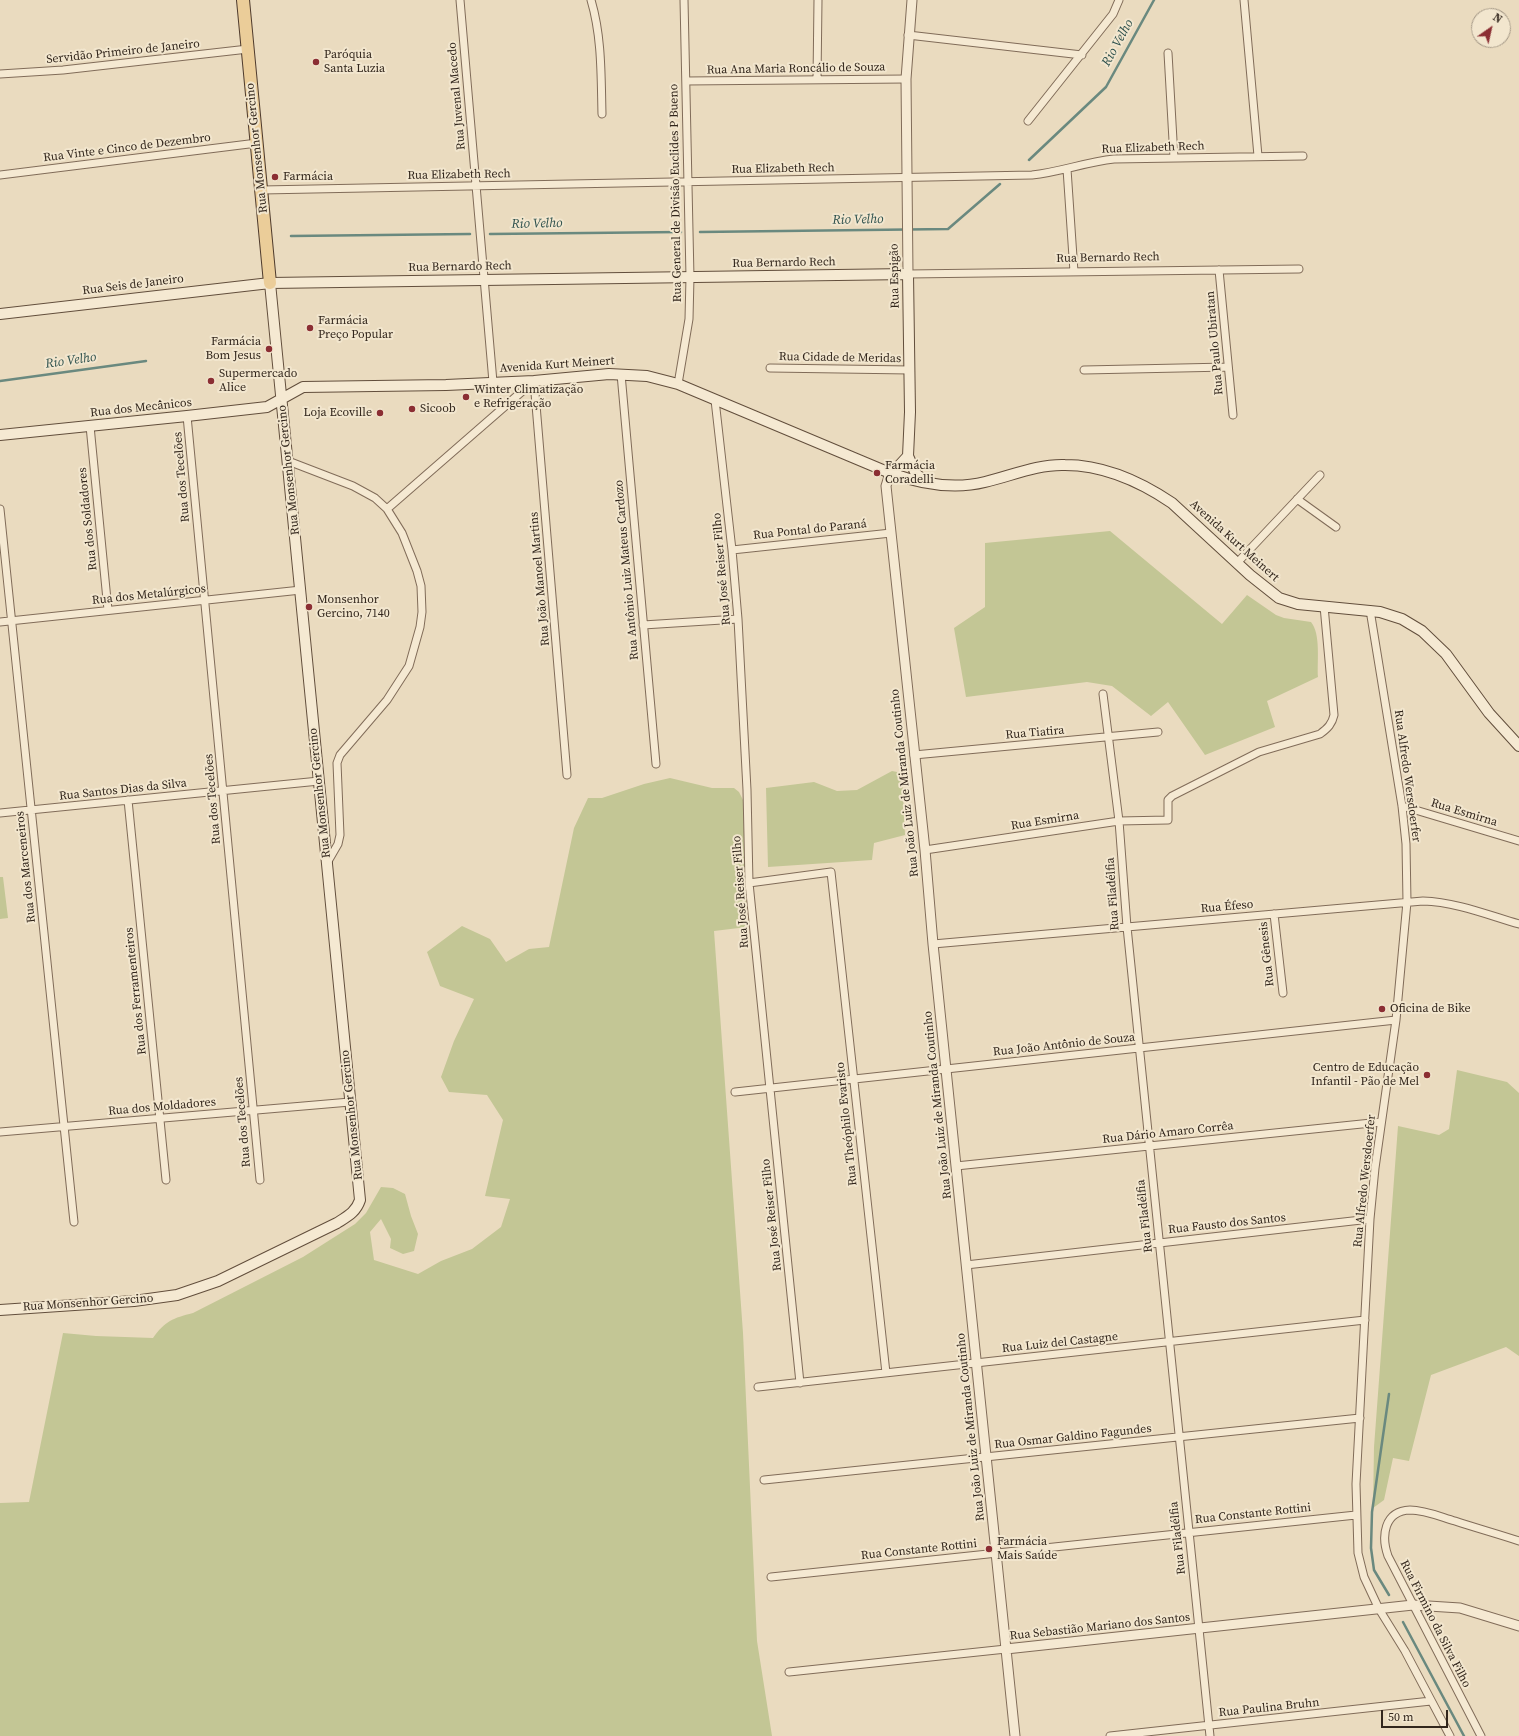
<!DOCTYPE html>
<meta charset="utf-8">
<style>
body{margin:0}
#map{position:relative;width:1519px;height:1736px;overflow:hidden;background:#eadbbf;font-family:"Source Serif 4",serif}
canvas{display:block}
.north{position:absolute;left:1471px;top:8px;width:40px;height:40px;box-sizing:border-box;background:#f2e6ce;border:1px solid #a59987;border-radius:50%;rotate:34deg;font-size:11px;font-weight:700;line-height:16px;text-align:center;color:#32261c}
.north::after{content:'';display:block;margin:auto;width:14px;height:18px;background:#8b2e33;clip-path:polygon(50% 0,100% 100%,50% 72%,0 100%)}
.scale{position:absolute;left:1381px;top:1710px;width:67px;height:18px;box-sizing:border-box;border:2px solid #32261c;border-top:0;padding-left:5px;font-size:12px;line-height:14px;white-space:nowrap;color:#32261c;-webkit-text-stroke:3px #f2e6ce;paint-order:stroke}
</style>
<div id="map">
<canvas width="1519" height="1736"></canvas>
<div class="north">N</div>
<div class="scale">50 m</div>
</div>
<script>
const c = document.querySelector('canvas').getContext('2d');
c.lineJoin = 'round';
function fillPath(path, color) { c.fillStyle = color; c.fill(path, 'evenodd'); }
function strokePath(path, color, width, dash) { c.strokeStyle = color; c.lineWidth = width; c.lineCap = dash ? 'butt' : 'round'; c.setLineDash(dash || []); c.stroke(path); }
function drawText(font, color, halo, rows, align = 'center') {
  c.font = font + ' "Source Serif 4",serif'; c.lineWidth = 4; c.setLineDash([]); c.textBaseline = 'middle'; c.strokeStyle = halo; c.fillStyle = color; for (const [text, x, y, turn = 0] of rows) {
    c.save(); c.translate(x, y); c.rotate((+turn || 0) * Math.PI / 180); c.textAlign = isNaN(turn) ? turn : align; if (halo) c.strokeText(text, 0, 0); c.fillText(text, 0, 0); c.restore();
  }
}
fillPath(new Path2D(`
 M 1110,531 L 1222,624 L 1247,595 L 1276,615 L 1284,618 L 1311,622 C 1321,634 1317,662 1318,677 L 1267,701 L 1275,727 L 1205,755 L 1168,702 L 1151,716 L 1112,686 L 1087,682 L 966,697 L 954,628 L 985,607 L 985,543 Z
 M 892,771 L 902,773 L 905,835 L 874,843 L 872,860 L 768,867 L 766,788 L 814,782 L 837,791 L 857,790 Z
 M 670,778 L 712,788 L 734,788 L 739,792 L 743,800 L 747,927 L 714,931 L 743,1333 L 757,1641 L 772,1736 L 0,1736 L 0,1503 L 29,1502 L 63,1333 L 96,1336 L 153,1338 C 165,1321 173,1318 193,1313 L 303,1257 L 355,1224 L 366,1213 L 381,1187 L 393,1188 L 405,1194 L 411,1216 L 418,1234 L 414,1251 L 403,1254 L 390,1248 L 391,1239 L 381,1219 L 370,1232 L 374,1260 L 418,1274 L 441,1261 L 472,1249 L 501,1227 L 510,1199 L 485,1196 L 503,1120 L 487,1095 L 449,1092 L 441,1077 L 454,1041 L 474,999 L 440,986 L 427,952 L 462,926 L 490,939 L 506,962 L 529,949 L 549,947 L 574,828 L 588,798 L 602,798 L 644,784 Z
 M 0,877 L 3,877 L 8,918 L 0,919 Z
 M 1457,1070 L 1507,1082 L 1519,1093 L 1519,1356 L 1506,1347 L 1431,1375 L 1409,1461 L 1393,1458 L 1384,1500 L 1373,1508 L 1374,1447 L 1398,1126 L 1439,1135 L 1449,1129 Z`), '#c3c695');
strokePath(new Path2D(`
 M 1029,160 L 1106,87 L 1154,0
 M 700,232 L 948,229 L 1000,184
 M 490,234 L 681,232
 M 291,236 L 470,234
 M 0,381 L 146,361
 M 1389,1595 L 1374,1570 L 1371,1548 L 1372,1512 L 1389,1394
 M 1403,1622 L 1464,1736`), '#6a897f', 2.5);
const minor = new Path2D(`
 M 460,0 L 493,382
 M 591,0 C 602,37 601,76 602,114
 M 1244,0 L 1258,156
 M 908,35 L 1082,55
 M 1168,53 L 1174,158
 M 0,74 L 63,70 L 248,49
 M 817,80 L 818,0
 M 686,81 L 906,79
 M 1028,121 L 1113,14 L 1119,0
 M 1067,169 L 1074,272
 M 0,175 L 257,143
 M 262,190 L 1032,175 C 1060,172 1086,162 1114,159 L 1303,156
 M 1219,270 L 1233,415
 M 908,274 L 1299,269
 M 770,368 L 910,370
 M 1084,370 L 1228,367
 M 621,374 L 656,764
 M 534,381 L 567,775
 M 678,384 L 689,319 L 690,277 L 684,0
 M 715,400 L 732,550 L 738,619 L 747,790 L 749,883 L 800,1383
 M 187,416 L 260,1180
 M 90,426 L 108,610
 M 288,461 L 353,486 L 375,498 L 387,509 L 402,533 L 417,571 L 421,586 L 422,612 L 420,627 L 409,666 L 387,700 L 340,755 L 337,763 L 340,835 L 338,844 L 327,863
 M 1297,499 L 1336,527
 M 0,509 L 74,1222
 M 387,509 L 534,381
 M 732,550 L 891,533
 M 1237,563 L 1320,475
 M 1370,610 L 1402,806 L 1406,844 L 1407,902 L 1396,1020 L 1375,1168 L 1370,1219 L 1356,1484 L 1358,1553 L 1364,1577 L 1379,1609 L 1405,1651 L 1450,1736
 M 0,622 L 301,590
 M 643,625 L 738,619
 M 1103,694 L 1119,821 L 1127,927 L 1210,1736
 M 914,755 L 1158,732
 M 128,800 L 166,1180
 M 1402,806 L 1519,841
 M 0,813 L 319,781
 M 925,850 L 1119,821 L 1168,820 L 1168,800 L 1172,796 L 1259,752 L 1320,734 C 1328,728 1332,724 1334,715 L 1324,606
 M 749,883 L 831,872 L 886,1373
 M 1274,914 L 1283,993
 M 933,944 L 1423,901 C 1456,902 1488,915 1519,924
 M 735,1092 L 1396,1020
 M 0,1132 L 350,1102
 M 956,1166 L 1381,1122
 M 966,1265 L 1370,1219
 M 758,1387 L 1365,1320
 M 764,1480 L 1360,1418
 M 771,1577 L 1356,1515
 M 789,1672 L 1006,1649
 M 1110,1736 L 1431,1701
 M 1481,1736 L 1388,1556 C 1381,1536 1384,1511 1410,1510 C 1425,1510 1441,1517 1455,1521 C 1476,1528 1498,1534 1519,1541`);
const tertiary = new Path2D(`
 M 908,274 L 906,79 L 912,0
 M 890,473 L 886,486 L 925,850 L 933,944 L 1015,1736
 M 1006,1649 L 1413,1605 L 1460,1608 L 1519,1626`);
const secondary = new Path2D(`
 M 0,314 L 270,283 L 908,274 L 910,412 L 908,456 L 897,468 L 890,473
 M 0,435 L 187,416 L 267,407 L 303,387 L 446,385 L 534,381 L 609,374 L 647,376 L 678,384 L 890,473 C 921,484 953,490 985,482 C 1011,476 1037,464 1065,465 C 1103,465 1141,482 1172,503 L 1250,575 L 1279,598 L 1298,604 L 1380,612 L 1402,619 L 1422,631 L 1446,654 L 1489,713 L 1519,746
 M 908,456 L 916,474 L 925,481
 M 0,1310 L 134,1301 L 177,1295 L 218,1281 L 337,1223 C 348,1216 356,1212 360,1200 L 270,283`);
const primary = new Path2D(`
 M 243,0 L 270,283`);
strokePath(minor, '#816c59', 9);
strokePath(tertiary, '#816c59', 11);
strokePath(secondary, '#624e3c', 12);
strokePath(primary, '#4f3b2d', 14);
strokePath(minor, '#f5e9d2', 7);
strokePath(tertiary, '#f5e9d2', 9);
strokePath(secondary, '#f5e9d2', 10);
strokePath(primary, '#ebcd99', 12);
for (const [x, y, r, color] of [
 [316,62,4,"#8b2e33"],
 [275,177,4,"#8b2e33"],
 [310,328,4,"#8b2e33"],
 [269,349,4,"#8b2e33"],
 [211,381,4,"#8b2e33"],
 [466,397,4,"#8b2e33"],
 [412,409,4,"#8b2e33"],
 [380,413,4,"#8b2e33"],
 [877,473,4,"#8b2e33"],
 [309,607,4,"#8b2e33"],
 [1382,1009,4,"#8b2e33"],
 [1427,1075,4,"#8b2e33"],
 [989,1549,4,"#8b2e33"]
]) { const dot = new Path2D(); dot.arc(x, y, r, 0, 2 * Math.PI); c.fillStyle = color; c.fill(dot); strokePath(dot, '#f2e6ce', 1.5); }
drawText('12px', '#32261c', '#f2e6ce', [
 ["Servidão Primeiro de Janeiro",123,52,-6],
 ["Rua Ana Maria Roncálio de Souza",796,69,-1],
 ["Rua Juvenal Macedo",457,96,-95],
 ["Rua Vinte e Cinco de Dezembro",127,148,-7],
 ["Rua Monsenhor Gercino",257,148,-96],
 ["Rua Elizabeth Rech",1153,148,-2],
 ["Rua Elizabeth Rech",783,169,-1],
 ["Rua Elizabeth Rech",459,175,-1],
 ["Rua General de Divisão Euclides P Bueno",676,193,-91],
 ["Rua Bernardo Rech",1108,258,-1],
 ["Rua Bernardo Rech",784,263,-1],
 ["Rua Bernardo Rech",460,267,-1],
 ["Rua Espigão",895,276,-91],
 ["Rua Seis de Janeiro",133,285,-7],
 ["Rua Paulo Ubiratan",1215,343,-95],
 ["Rua Cidade de Meridas",840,358,1],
 ["Avenida Kurt Meinert",557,365,-4],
 ["Rua dos Mecânicos",141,408,-6],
 ["Rua Monsenhor Gercino",289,470,-96],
 ["Rua dos Tecelões",182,477,-95],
 ["Rua dos Soldadores",88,519,-96],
 ["Rua Pontal do Paraná",810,530,-6],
 ["Avenida Kurt Meinert",1234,541,42],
 ["Rua José Reiser Filho",722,569,-95],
 ["Rua Antônio Luiz Mateus Cardozo",627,570,-95],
 ["Rua João Manoel Martins",540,579,-95],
 ["Rua dos Metalúrgicos",149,595,-6],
 ["Rua Tiatira",1035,733,-5],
 ["Rua Alfredo Wersdoerfer",1407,776,82],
 ["Rua João Luiz de Miranda Coutinho",905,783,-96],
 ["Rua Santos Dias da Silva",123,790,-6],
 ["Rua Monsenhor Gercino",320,793,-96],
 ["Rua dos Tecelões",213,799,-95],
 ["Rua Esmirna",1464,813,17],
 ["Rua Esmirna",1045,821,-9],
 ["Rua dos Marceneiros",26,867,-96],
 ["Rua José Reiser Filho",741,892,-94],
 ["Rua Filadélfia",1113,894,-94],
 ["Rua Éfeso",1227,907,-5],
 ["Rua Gênesis",1267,954,-96],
 ["Rua dos Ferramenteiros",136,991,-96],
 ["Rua João Antônio de Souza",1064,1045,-6],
 ["Rua João Luiz de Miranda Coutinho",938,1105,-96],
 ["Rua dos Moldadores",162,1107,-5],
 ["Rua Monsenhor Gercino",352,1115,-96],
 ["Rua dos Tecelões",243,1122,-95],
 ["Rua Theóphilo Evaristo",847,1124,-96],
 ["Rua Dário Amaro Corrêa",1168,1133,-6],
 ["Rua Alfredo Wersdoerfer",1365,1181,-84],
 ["Rua José Reiser Filho",772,1215,-96],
 ["Rua Filadélfia",1145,1216,-96],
 ["Rua Fausto dos Santos",1227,1224,-6],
 ["Rua Monsenhor Gercino",88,1303,-4],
 ["Rua Luiz del Castagne",1060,1343,-6],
 ["Rua João Luiz de Miranda Coutinho",971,1427,-96],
 ["Rua Osmar Galdino Fagundes",1073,1437,-6],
 ["Rua Constante Rottini",1253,1514,-6],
 ["Rua Filadélfia",1178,1538,-96],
 ["Rua Constante Rottini",919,1550,-6],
 ["Rua Firmino da Silva Filho",1435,1624,63],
 ["Rua Sebastião Mariano dos Santos",1100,1627,-6],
 ["Rua Paulina Bruhn",1269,1708,-6]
]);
drawText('12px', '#32261c', '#f2e6ce', [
 ["Paróquia",324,55],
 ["Santa Luzia",324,69],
 ["Farmácia",283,177],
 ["Farmácia",318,321],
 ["Preço Popular",318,335],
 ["Farmácia",261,342,"right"],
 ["Bom Jesus",261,356,"right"],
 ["Supermercado",219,374],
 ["Alice",219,388],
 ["Winter Climatização",474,390],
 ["e Refrigeração",474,404],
 ["Sicoob",420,409],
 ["Loja Ecoville",372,413,"right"],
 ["Farmácia",885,466],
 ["Coradelli",885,480],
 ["Monsenhor",317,600],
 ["Gercino, 7140",317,614],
 ["Oficina de Bike",1390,1009],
 ["Centro de Educação",1419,1068,"right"],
 ["Infantil - Pão de Mel",1419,1082,"right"],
 ["Farmácia",997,1542],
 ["Mais Saúde",997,1556]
], 'left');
drawText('italic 13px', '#2d504c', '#f2e6ce', [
 ["Rio Velho",1118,43,-61],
 ["Rio Velho",858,220,-1],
 ["Rio Velho",537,224,-1],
 ["Rio Velho",71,361,-8]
]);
</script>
